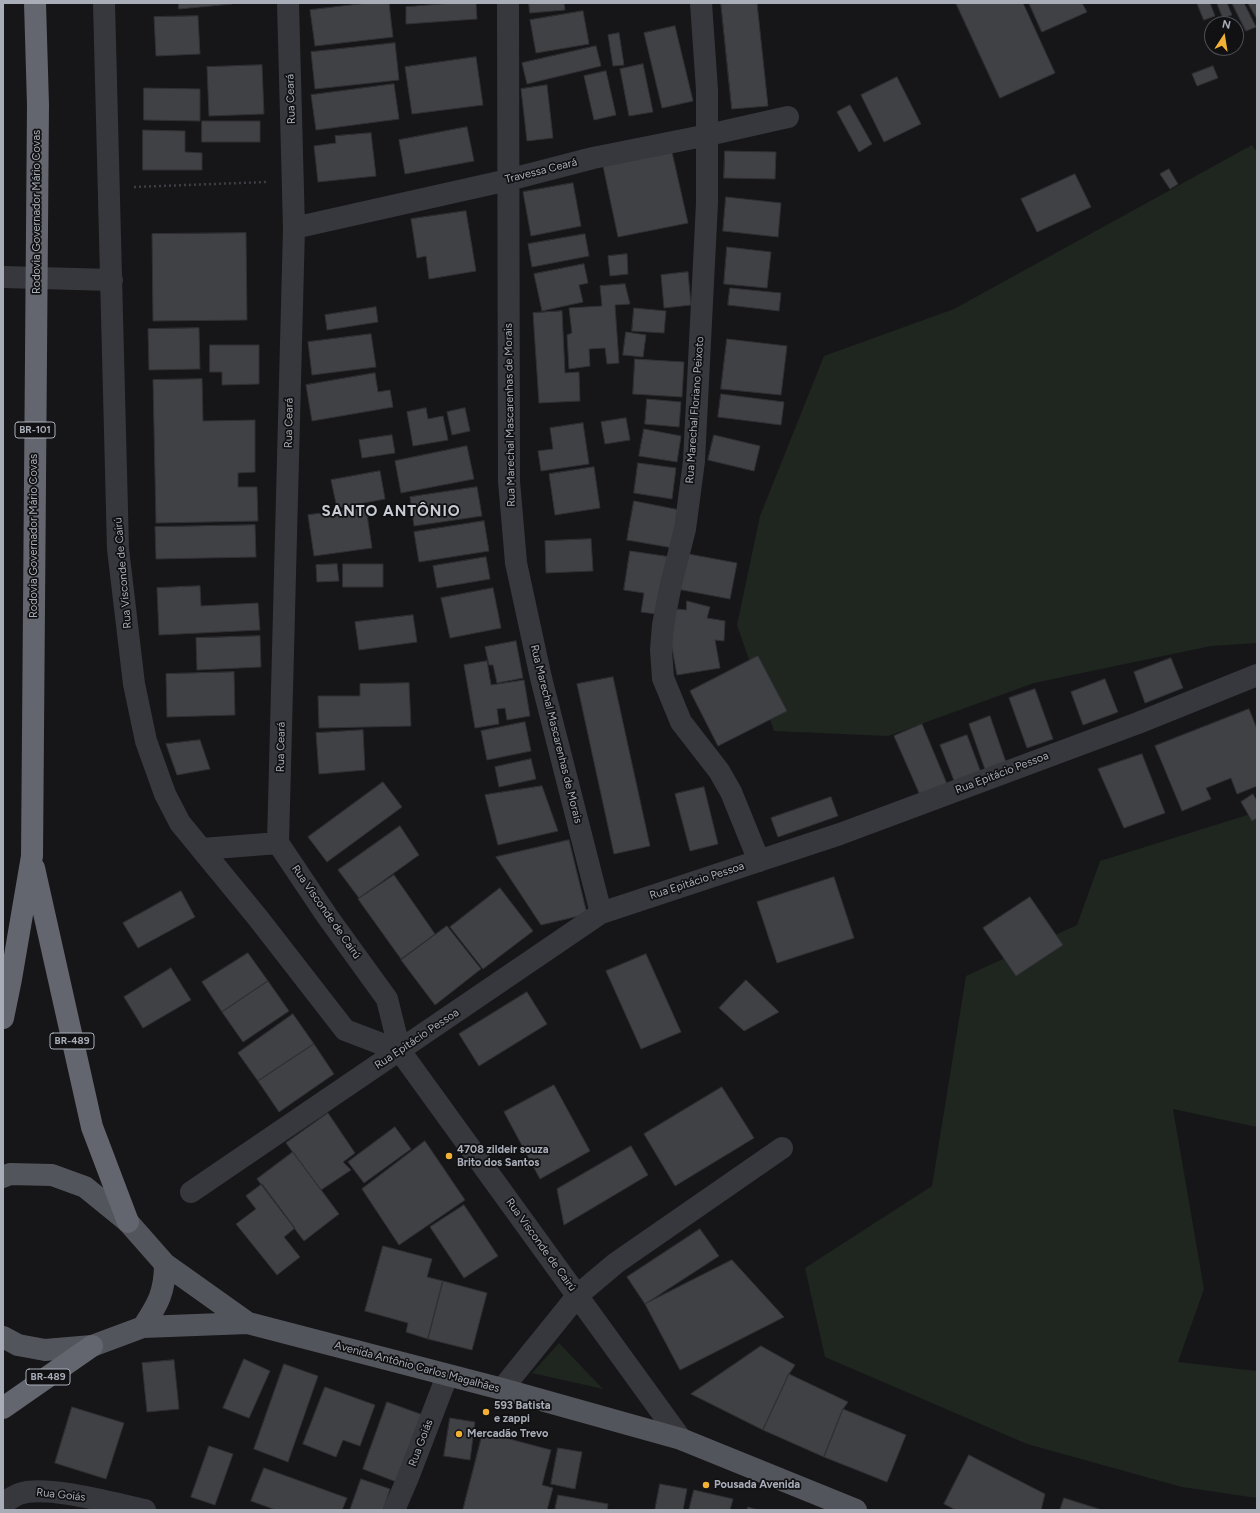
<!DOCTYPE html>
<meta charset="utf-8">
<style>
body{margin:0}
#map{position:relative;width:1260px;height:1513px;overflow:hidden;background:#161618;font-family:Figtree,sans-serif}
canvas{display:block}
.frame{position:absolute;inset:0;border:4px solid #a8adb8;pointer-events:none}
.north{position:absolute;left:1204px;top:16px;width:40px;height:40px;box-sizing:border-box;background:#111113;border:1px solid #4d4f55;border-radius:50%;rotate:12deg;font-size:11px;font-weight:700;line-height:16px;text-align:center;color:#a8adb8}
.north::after{content:'';display:block;margin:auto;width:14px;height:18px;background:#f2b134;clip-path:polygon(50% 0,100% 100%,50% 72%,0 100%)}
</style>
<div id="map">
<canvas width="1260" height="1513"></canvas>
<div class="frame"></div>
<div class="north">N</div>
</div>
<script>
const c = document.querySelector('canvas').getContext('2d');
c.lineJoin = 'round';
function fillPath(path, color) { c.fillStyle = color; c.fill(path, 'evenodd'); }
function strokePath(path, color, width, dash) { c.strokeStyle = color; c.lineWidth = width; c.lineCap = dash ? 'butt' : 'round'; c.setLineDash(dash || []); c.stroke(path); }
function drawText(font, color, halo, rows, align = 'center') {
  c.font = font + ' Figtree,sans-serif'; c.lineWidth = 3.5; c.setLineDash([]); c.textBaseline = 'middle'; c.strokeStyle = halo; c.fillStyle = color; for (const [text, x, y, turn = 0] of rows) {
    c.save(); c.translate(x, y); c.rotate((+turn || 0) * Math.PI / 180); c.textAlign = isNaN(turn) ? turn : align; if (halo) c.strokeText(text, 0, 0); c.fillText(text, 0, 0); c.restore();
  }
}
fillPath(new Path2D(`
 M 1252,145 L 1257,152 L 1257,643 L 1211,646 L 1034,683 L 888,736 L 774,731 L 737,625 L 760,516 L 824,356 L 954,309 Z
 M 1257,812 L 1257,1127 L 1173,1109 L 1204,1289 L 1178,1362 L 1257,1371 L 1257,1498 L 1182,1487 L 1027,1444 L 825,1357 L 805,1268 L 932,1186 L 966,976 L 1077,925 L 1100,861 Z
 M 559,1343 L 603,1389 L 532,1373 Z`), '#1e261f');
const building = new Path2D(`
 M 179,3 L 232,3 L 232,4 L 179,9 Z
 M 368,3 L 389,3 L 393,37 L 315,46 L 310,10 Z
 M 454,3 L 476,3 L 477,19 L 406,24 L 406,7 Z
 M 529,3 L 564,3 L 565,10 L 530,13 Z
 M 721,3 L 757,3 L 768,106 L 732,109 Z
 M 956,3 L 1023,3 L 1055,73 L 1000,98 Z
 M 1029,3 L 1082,3 L 1087,12 L 1042,32 Z
 M 1197,3 L 1210,3 L 1215,16 L 1204,20 Z
 M 1217,3 L 1227,3 L 1232,15 L 1223,18 Z
 M 1232,3 L 1244,3 L 1256,27 L 1246,31 Z
 M 1248,3 L 1257,3 L 1257,19 Z
 M 583,11 L 589,44 L 536,53 L 530,20 Z
 M 198,16 L 200,54 L 156,56 L 154,17 Z
 M 675,26 L 693,101 L 662,108 L 644,33 Z
 M 619,33 L 624,65 L 613,66 L 608,35 Z
 M 395,43 L 399,80 L 315,89 L 311,52 Z
 M 596,46 L 601,66 L 527,84 L 522,63 Z
 M 476,57 L 483,105 L 412,114 L 405,67 Z
 M 643,64 L 653,112 L 629,116 L 620,69 Z
 M 262,65 L 264,114 L 209,116 L 207,67 Z
 M 1213,66 L 1218,78 L 1197,86 L 1192,74 Z
 M 606,71 L 616,115 L 594,120 L 584,76 Z
 M 897,77 L 921,124 L 884,142 L 861,95 Z
 M 394,84 L 399,119 L 316,130 L 311,95 Z
 M 547,85 L 553,138 L 527,141 L 521,89 Z
 M 144,88 L 200,89 L 200,121 L 144,120 Z
 M 850,105 L 872,144 L 859,152 L 837,112 Z
 M 202,121 L 260,121 L 260,142 L 202,142 Z
 M 467,127 L 474,161 L 405,174 L 399,140 Z
 M 143,130 L 185,131 L 185,152 L 202,153 L 202,170 L 143,170 Z
 M 371,133 L 376,176 L 318,182 L 314,146 L 336,143 L 335,136 Z
 M 725,151 L 776,152 L 775,179 L 724,178 Z
 M 672,152 L 688,223 L 618,237 L 603,166 Z
 M 1169,169 L 1178,184 L 1170,189 L 1160,174 Z
 M 1075,174 L 1091,207 L 1037,232 L 1021,199 Z
 M 573,183 L 581,226 L 531,236 L 523,192 Z
 M 726,197 L 781,203 L 778,237 L 723,231 Z
 M 466,211 L 476,271 L 429,279 L 426,256 L 417,258 L 411,219 Z
 M 246,233 L 247,320 L 153,321 L 152,234 Z
 M 585,234 L 589,256 L 532,267 L 528,244 Z
 M 727,247 L 771,252 L 767,288 L 724,284 Z
 M 627,254 L 628,274 L 610,276 L 608,256 Z
 M 584,264 L 588,283 L 579,285 L 583,302 L 542,311 L 534,274 Z
 M 688,272 L 691,305 L 664,308 L 661,275 Z
 M 625,284 L 630,304 L 615,305 L 619,363 L 607,364 L 605,348 L 589,349 L 590,366 L 569,369 L 567,335 L 572,333 L 569,308 L 602,306 L 600,286 Z
 M 730,288 L 781,293 L 779,311 L 728,305 Z
 M 376,307 L 378,322 L 327,330 L 325,315 Z
 M 634,308 L 666,311 L 664,333 L 632,331 Z
 M 562,311 L 565,373 L 579,372 L 580,401 L 539,403 L 533,313 Z
 M 199,328 L 200,369 L 149,370 L 148,329 Z
 M 626,332 L 646,335 L 643,357 L 623,355 Z
 M 371,334 L 376,367 L 312,375 L 308,342 Z
 M 727,339 L 787,346 L 781,395 L 721,389 Z
 M 210,345 L 259,345 L 259,384 L 222,385 L 222,372 L 210,372 Z
 M 635,359 L 684,362 L 682,397 L 633,394 Z
 M 375,373 L 378,392 L 390,390 L 393,407 L 312,421 L 306,385 Z
 M 202,379 L 203,421 L 255,420 L 255,472 L 238,473 L 238,487 L 257,487 L 258,521 L 156,523 L 153,380 Z
 M 721,394 L 784,402 L 781,425 L 718,417 Z
 M 647,399 L 681,402 L 679,427 L 645,424 Z
 M 426,408 L 428,419 L 443,416 L 448,440 L 413,446 L 407,412 Z
 M 465,408 L 470,431 L 452,435 L 447,412 Z
 M 626,418 L 630,440 L 605,444 L 601,422 Z
 M 583,423 L 589,464 L 541,471 L 538,451 L 553,449 L 550,428 Z
 M 644,429 L 681,436 L 677,462 L 639,456 Z
 M 392,435 L 395,453 L 362,458 L 359,440 Z
 M 714,435 L 760,446 L 754,471 L 708,460 Z
 M 467,446 L 474,479 L 401,493 L 395,461 Z
 M 638,463 L 676,468 L 672,499 L 634,493 Z
 M 594,467 L 600,508 L 555,515 L 549,474 Z
 M 380,471 L 385,499 L 337,508 L 331,480 Z
 M 477,487 L 482,516 L 414,526 L 410,497 Z
 M 634,501 L 680,510 L 673,548 L 627,540 Z
 M 366,508 L 372,548 L 314,556 L 308,515 Z
 M 484,521 L 489,551 L 419,562 L 414,532 Z
 M 255,525 L 256,557 L 156,559 L 155,527 Z
 M 591,539 L 593,571 L 546,573 L 545,541 Z
 M 630,551 L 671,557 L 663,615 L 641,612 L 644,593 L 624,590 Z
 M 683,553 L 737,563 L 730,599 L 677,589 Z
 M 486,557 L 490,579 L 437,588 L 433,566 Z
 M 337,564 L 339,581 L 317,582 L 316,565 Z
 M 343,564 L 383,564 L 383,587 L 343,587 Z
 M 200,586 L 201,606 L 258,603 L 260,630 L 159,635 L 157,588 Z
 M 493,588 L 501,628 L 450,638 L 441,598 Z
 M 687,601 L 710,607 L 707,618 L 725,621 L 724,641 L 715,640 L 720,668 L 677,675 L 671,643 L 676,609 L 686,610 Z
 M 413,615 L 417,642 L 359,650 L 355,622 Z
 M 260,636 L 261,667 L 197,670 L 196,638 Z
 M 516,641 L 523,678 L 497,683 L 493,665 L 489,665 L 485,647 Z
 M 758,656 L 787,711 L 718,746 L 690,691 Z
 M 1171,658 L 1183,688 L 1145,703 L 1134,672 Z
 M 487,661 L 491,685 L 524,680 L 530,716 L 507,720 L 505,708 L 497,709 L 499,724 L 475,728 L 464,665 Z
 M 234,672 L 235,715 L 167,717 L 166,674 Z
 M 613,677 L 650,846 L 614,854 L 577,684 Z
 M 1105,679 L 1118,712 L 1083,725 L 1071,692 Z
 M 409,683 L 411,726 L 319,728 L 318,696 L 360,696 L 360,684 Z
 M 1035,689 L 1053,739 L 1027,748 L 1009,698 Z
 M 1249,709 L 1257,729 L 1257,786 L 1237,794 L 1231,778 L 1206,788 L 1211,799 L 1182,811 L 1155,746 Z
 M 990,716 L 1009,771 L 988,778 L 969,724 Z
 M 525,722 L 531,751 L 487,760 L 481,731 Z
 M 922,724 L 947,784 L 920,795 L 894,736 Z
 M 363,730 L 365,770 L 319,774 L 316,733 Z
 M 967,735 L 983,778 L 957,788 L 940,745 Z
 M 200,740 L 210,769 L 177,775 L 166,744 Z
 M 1142,754 L 1165,813 L 1124,828 L 1098,769 Z
 M 531,759 L 536,779 L 499,787 L 495,767 Z
 M 383,782 L 402,807 L 327,862 L 308,837 Z
 M 542,786 L 558,831 L 498,845 L 485,795 Z
 M 704,787 L 718,844 L 690,851 L 675,794 Z
 M 1253,794 L 1257,801 L 1257,818 L 1252,821 L 1241,802 Z
 M 831,797 L 838,816 L 778,837 L 771,818 Z
 M 400,826 L 419,855 L 359,898 L 338,870 Z
 M 569,840 L 587,914 L 541,925 L 496,857 Z
 M 394,875 L 435,934 L 401,959 L 358,899 Z
 M 834,877 L 854,938 L 777,963 L 757,902 Z
 M 500,888 L 533,931 L 483,969 L 450,927 Z
 M 181,891 L 195,917 L 138,948 L 123,923 Z
 M 1030,897 L 1063,945 L 1016,976 L 983,928 Z
 M 447,926 L 481,969 L 435,1005 L 401,960 Z
 M 248,953 L 268,981 L 222,1012 L 202,982 Z
 M 646,954 L 681,1032 L 641,1049 L 606,971 Z
 M 171,968 L 191,1000 L 143,1028 L 124,997 Z
 M 746,980 L 779,1012 L 744,1031 L 719,1008 Z
 M 268,981 L 289,1011 L 243,1042 L 222,1012 Z
 M 527,992 L 547,1024 L 479,1066 L 459,1034 Z
 M 293,1014 L 314,1044 L 258,1081 L 238,1053 Z
 M 314,1044 L 334,1074 L 279,1112 L 258,1081 Z
 M 554,1085 L 590,1151 L 540,1179 L 504,1112 Z
 M 722,1087 L 754,1138 L 675,1186 L 644,1134 Z
 M 328,1113 L 355,1153 L 343,1162 L 351,1170 L 321,1190 L 286,1143 Z
 M 395,1127 L 411,1149 L 364,1183 L 348,1162 Z
 M 425,1141 L 465,1200 L 399,1245 L 362,1189 Z
 M 631,1146 L 648,1175 L 564,1225 L 557,1189 Z
 M 293,1152 L 339,1214 L 304,1241 L 257,1179 Z
 M 262,1184 L 295,1228 L 284,1237 L 300,1257 L 277,1275 L 236,1224 L 256,1209 L 246,1196 Z
 M 464,1205 L 498,1256 L 464,1278 L 430,1227 Z
 M 700,1229 L 719,1256 L 645,1304 L 627,1277 Z
 M 383,1246 L 432,1259 L 427,1277 L 443,1281 L 428,1339 L 406,1332 L 408,1323 L 365,1311 Z
 M 732,1260 L 784,1317 L 680,1370 L 645,1304 Z
 M 443,1281 L 487,1293 L 472,1350 L 428,1339 Z
 M 761,1346 L 795,1365 L 789,1374 L 763,1430 L 691,1394 Z
 M 244,1359 L 270,1371 L 249,1418 L 223,1408 Z
 M 174,1360 L 179,1409 L 147,1412 L 142,1363 Z
 M 284,1364 L 318,1376 L 288,1462 L 254,1449 Z
 M 789,1374 L 848,1402 L 843,1409 L 824,1457 L 763,1430 Z
 M 325,1387 L 375,1405 L 360,1446 L 343,1440 L 336,1457 L 303,1444 Z
 M 387,1402 L 423,1415 L 399,1483 L 363,1469 Z
 M 72,1407 L 124,1423 L 106,1479 L 55,1463 Z
 M 843,1409 L 906,1435 L 887,1482 L 824,1457 Z
 M 450,1418 L 475,1422 L 470,1460 L 444,1456 Z
 M 483,1432 L 551,1450 L 542,1485 L 553,1488 L 547,1510 L 463,1510 Z
 M 209,1446 L 233,1454 L 215,1505 L 191,1497 Z
 M 558,1448 L 582,1452 L 575,1489 L 551,1484 Z
 M 969,1455 L 1045,1494 L 1041,1510 L 956,1510 L 944,1504 Z
 M 264,1468 L 347,1498 L 342,1510 L 276,1510 L 251,1501 Z
 M 361,1479 L 390,1489 L 383,1510 L 350,1510 Z
 M 660,1484 L 687,1489 L 683,1510 L 655,1510 Z
 M 694,1490 L 733,1499 L 730,1510 L 689,1510 Z
 M 558,1495 L 608,1504 L 607,1510 L 555,1510 Z
 M 1064,1498 L 1102,1510 L 1060,1510 Z
 M 748,1507 L 758,1510 L 747,1510 Z`);
fillPath(building, '#404145');
strokePath(building, '#303034', 1);
strokePath(new Path2D(`
 M 134,187 L 267,182`), '#3d3f44', 2.5, [2, 3]);
strokePath(new Path2D(`
 M 104,3 L 118,549 L 134,684 L 146,741 L 165,794 L 180,823 L 258,918 L 345,1030 L 400,1051
 M 508,3 L 509,481 L 516,563 L 541,678 L 601,913
 M 701,3 L 707,90 L 707,203 L 694,461 L 685,529 L 671,584 L 663,625 L 661,650 L 663,678 L 681,722 L 719,771 L 731,792 L 759,861
 M 294,228 L 508,180 L 593,158 L 708,135 L 788,117
 M 3,277 L 112,280
 M 278,843 L 294,228 L 288,3
 M 278,843 L 327,916 L 387,999 L 400,1051 L 681,1439
 M 202,849 L 278,843
 M 191,1192 L 601,913 L 840,834 L 1138,723 L 1257,675
 M 502,1389 L 578,1295 L 616,1263 L 782,1148
 M 3,1503 C 8,1500 14,1496 19,1494 C 46,1484 116,1504 145,1510
 M 394,1510 L 407,1480 L 447,1376`), '#37383d', 22);
strokePath(new Path2D(`
 M 3,1177 L 10,1174 L 52,1175 L 85,1187 L 128,1222 L 165,1264 L 248,1323
 M 143,1327 C 158,1304 165,1292 165,1264
 M 3,1337 L 18,1345 L 45,1350 L 92,1346 L 143,1327 L 248,1323 L 502,1389 L 681,1439 L 856,1510`), '#53555c', 22);
strokePath(new Path2D(`
 M 34,868 L 92,1127 L 128,1222
 M 3,1018 L 11,979 L 32,856 L 38,105 L 35,3
 M 3,1408 L 92,1346`), '#63666e', 22);
for (const [x, y, r, color] of [
 [449,1156,4,"#f2b134"],
 [486,1412,4,"#f2b134"],
 [459,1434,4,"#f2b134"],
 [706,1485,4,"#f2b134"]
]) { const dot = new Path2D(); dot.arc(x, y, r, 0, 2 * Math.PI); c.fillStyle = color; c.fill(dot); strokePath(dot, '#111113', 1.5); }
for (const [x, y, w] of [
 [35,430,40],
 [72,1041,44],
 [48,1377,44]
]) { const box = new Path2D(); box.roundRect(x - w / 2, y - 8, w, 16, 3); c.fillStyle = '#111113'; c.fill(box); strokePath(box, '#a8adb8', 1); }
drawText('bold 10px', '#a8adb8', null, [
 ["BR-101",35,430],
 ["BR-489",72,1041],
 ["BR-489",48,1377]
]);
drawText('11px', '#a8adb8', '#111113', [
 ["Rua Ceará",291,99,-92],
 ["Travessa Ceará",541,171,-14],
 ["Rodovia Governador Mário Covas",37,212,-90],
 ["Rua Marechal Floriano Peixoto",695,410,-86],
 ["Rua Marechal Mascarenhas de Morais",510,415,-91],
 ["Rua Ceará",289,423,-89],
 ["Rodovia Governador Mário Covas",34,536,-90],
 ["Rua Visconde de Cairú",123,573,-95],
 ["Rua Marechal Mascarenhas de Morais",556,734,76],
 ["Rua Ceará",281,747,-89],
 ["Rua Epitácio Pessoa",1002,773,-21],
 ["Rua Epitácio Pessoa",697,881,-18],
 ["Rua Visconde de Cairú",326,912,55],
 ["Rua Epitácio Pessoa",417,1039,-34],
 ["Rua Visconde de Cairú",541,1245,54],
 ["Avenida Antônio Carlos Magalhães",417,1367,15],
 ["Rua Goiás",421,1443,-69],
 ["Rua Goiás",61,1495,6]
]);
drawText('bold 11px', '#a8adb8', '#111113', [
 ["4708 zildeir souza",457,1150],
 ["Brito dos Santos",457,1163],
 ["593 Batista",494,1406],
 ["e zappi",494,1419],
 ["Mercadão Trevo",467,1434],
 ["Pousada Avenida",714,1485]
], 'left');
c.letterSpacing = '1px';
drawText('bold 15px', '#c9ccd4', '#111113', [
 ["SANTO ANTÔNIO",391,512]
]);
c.letterSpacing = '0px';
</script>
